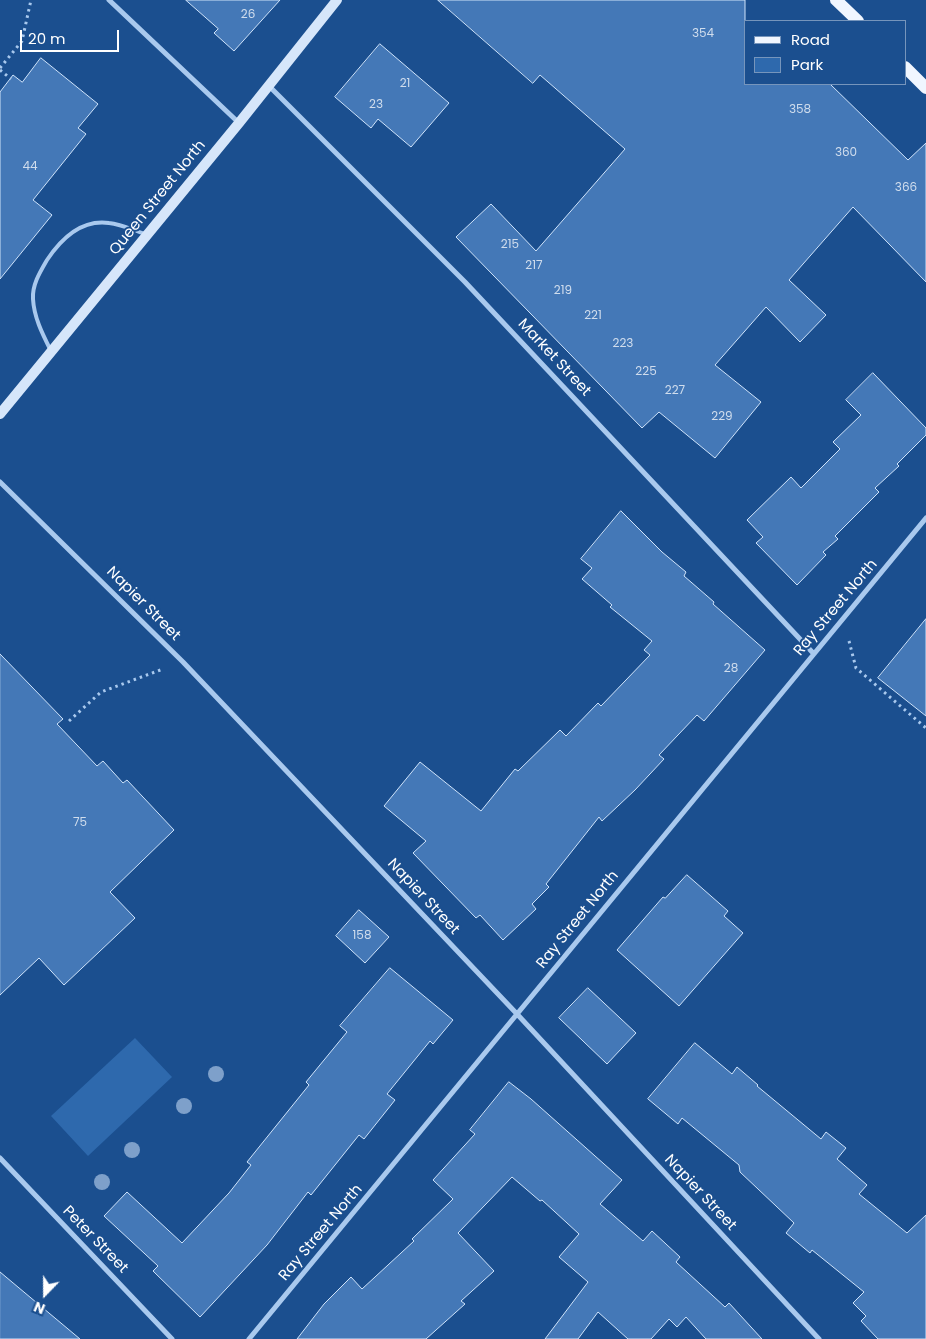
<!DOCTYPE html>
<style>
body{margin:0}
#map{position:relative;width:926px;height:1339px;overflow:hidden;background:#1b4f8f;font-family:Poppins,sans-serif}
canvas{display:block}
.legend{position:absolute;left:744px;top:20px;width:162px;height:65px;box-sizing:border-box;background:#1b4f8f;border:1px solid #7695bc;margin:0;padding:6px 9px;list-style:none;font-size:15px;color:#fff}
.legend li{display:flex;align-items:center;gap:10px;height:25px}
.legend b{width:25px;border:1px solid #7695bc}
.north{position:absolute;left:20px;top:1269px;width:50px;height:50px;-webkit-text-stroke:4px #1b4f8f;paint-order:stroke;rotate:202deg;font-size:14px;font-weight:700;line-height:20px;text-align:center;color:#fff}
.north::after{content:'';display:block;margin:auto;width:18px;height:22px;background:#fff;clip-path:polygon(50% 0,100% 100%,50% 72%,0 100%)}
.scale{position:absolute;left:20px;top:30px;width:99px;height:22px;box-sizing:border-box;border:2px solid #fff;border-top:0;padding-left:6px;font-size:15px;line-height:18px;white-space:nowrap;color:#fff;-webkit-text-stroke:4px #1b4f8f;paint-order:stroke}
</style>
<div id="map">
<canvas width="926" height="1339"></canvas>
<ul class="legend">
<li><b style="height:6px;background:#f0f6ff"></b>Road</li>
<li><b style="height:14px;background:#2e69ad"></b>Park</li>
</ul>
<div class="north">N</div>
<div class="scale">20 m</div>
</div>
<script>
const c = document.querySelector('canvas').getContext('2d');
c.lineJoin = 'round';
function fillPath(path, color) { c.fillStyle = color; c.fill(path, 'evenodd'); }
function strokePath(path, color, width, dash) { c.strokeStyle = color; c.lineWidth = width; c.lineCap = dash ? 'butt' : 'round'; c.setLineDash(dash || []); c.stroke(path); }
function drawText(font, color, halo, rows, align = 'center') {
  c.font = font + ' Poppins,sans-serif'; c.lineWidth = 4; c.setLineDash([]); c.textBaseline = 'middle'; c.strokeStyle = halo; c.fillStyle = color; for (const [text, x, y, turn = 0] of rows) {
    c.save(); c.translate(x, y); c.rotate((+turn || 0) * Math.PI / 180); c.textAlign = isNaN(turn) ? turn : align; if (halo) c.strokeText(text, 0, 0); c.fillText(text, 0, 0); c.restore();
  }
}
fillPath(new Path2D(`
 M 135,1038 L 172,1077 L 88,1156 L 51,1116 Z`), '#2e69ad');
const building = new Path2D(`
 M 186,0 L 280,0 L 234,51 L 214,33 L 218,29 Z
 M 438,0 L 745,0 L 745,84 L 830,84 L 908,160 L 926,143 L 926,282 L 853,207 L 789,280 L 826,315 L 800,342 L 766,307 L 715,365 L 761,402 L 715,458 L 659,412 L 642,428 L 456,237 L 491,204 L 536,251 L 625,149 L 540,75 L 533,83 Z
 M 380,44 L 449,103 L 411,147 L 378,119 L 371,128 L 335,97 Z
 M 41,58 L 98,104 L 78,128 L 86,134 L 33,200 L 52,215 L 0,279 L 0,92 L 13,75 L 22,82 Z
 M 873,373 L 926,428 L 926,435 L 897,464 L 899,466 L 875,488 L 879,492 L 835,536 L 838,539 L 823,552 L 826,555 L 797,585 L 756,543 L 763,537 L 747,520 L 791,477 L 801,488 L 840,449 L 833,442 L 861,415 L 846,400 Z
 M 621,511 L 662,552 L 686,572 L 684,576 L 714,602 L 713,604 L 765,650 L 704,721 L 697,715 L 659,755 L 664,759 L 635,790 L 602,821 L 599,817 L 546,884 L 549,887 L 532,904 L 536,909 L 503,940 L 480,915 L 476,918 L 413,853 L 426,841 L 384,806 L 420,762 L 481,811 L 515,769 L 518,771 L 560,730 L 566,736 L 598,703 L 601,706 L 650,655 L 644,650 L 652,641 L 610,607 L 612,605 L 582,579 L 592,568 L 581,559 Z
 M 926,619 L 926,716 L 878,678 Z
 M 0,654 L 63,719 L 57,724 L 97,766 L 103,761 L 123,783 L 127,780 L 174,830 L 110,892 L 135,918 L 64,985 L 39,958 L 0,995 Z
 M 687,875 L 728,911 L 724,916 L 743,933 L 679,1006 L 617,950 L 663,897 L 665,898 Z
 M 359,910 L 389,937 L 365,963 L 336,936 Z
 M 390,968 L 453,1020 L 433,1044 L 430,1041 L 387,1094 L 395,1100 L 364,1139 L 359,1135 L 311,1195 L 308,1192 L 267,1245 L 200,1317 L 153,1271 L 158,1266 L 104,1216 L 127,1192 L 182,1243 L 229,1193 L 251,1165 L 247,1162 L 309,1085 L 306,1082 L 347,1032 L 340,1026 Z
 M 588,988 L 636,1033 L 607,1064 L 559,1018 Z
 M 695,1043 L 732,1074 L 737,1067 L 758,1085 L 757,1086 L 821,1139 L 826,1132 L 846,1148 L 837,1159 L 867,1185 L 859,1194 L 907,1233 L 926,1215 L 926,1339 L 878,1339 L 861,1321 L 866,1316 L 853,1303 L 864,1292 L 812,1250 L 810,1253 L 786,1233 L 794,1223 L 740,1172 L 739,1165 L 682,1118 L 678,1124 L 648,1099 Z
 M 509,1082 L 531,1099 L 622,1180 L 600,1204 L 643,1241 L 652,1231 L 680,1257 L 676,1262 L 725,1307 L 729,1303 L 762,1339 L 706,1339 L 686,1317 L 677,1327 L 669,1319 L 651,1339 L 628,1339 L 598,1312 L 578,1339 L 545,1339 L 588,1282 L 559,1257 L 579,1234 L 542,1200 L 540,1201 L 512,1177 L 458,1233 L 494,1271 L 461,1301 L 465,1304 L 426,1339 L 297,1339 L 324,1304 L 351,1277 L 362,1289 L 414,1241 L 412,1239 L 453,1199 L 433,1180 L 475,1134 L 470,1130 Z
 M 0,1272 L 80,1339 L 0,1339 Z`);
fillPath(building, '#4478b7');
strokePath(building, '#cfe3fa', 1);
strokePath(new Path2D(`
 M 0,68 L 22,41 L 31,0
 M 0,70 L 11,79
 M 849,641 L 856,668 L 926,728
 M 69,721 L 101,692 L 163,669`), '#a9c9ee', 3, [2.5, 4]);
strokePath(new Path2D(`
 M 50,349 C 42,333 34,317 33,299 C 32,285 40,272 47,260 C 61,239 81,219 109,223 C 121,224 133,230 145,234`), '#a9c9ee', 4);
strokePath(new Path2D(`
 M 109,0 L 239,123
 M 269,86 L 465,282 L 814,654
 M 0,482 L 183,662 L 517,1014 L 819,1339
 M 0,1158 L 172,1339
 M 249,1339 L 926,518`), '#a9c9ee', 5);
strokePath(new Path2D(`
 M 0,414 L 239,123 L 337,0`), '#d6e6fa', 10);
strokePath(new Path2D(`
 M 836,0 L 858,21
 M 905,67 L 926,88`), '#f0f6ff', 12);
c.fillStyle = '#7ea0ca';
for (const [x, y] of [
 [216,1074],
 [184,1106],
 [132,1150],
 [102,1182]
]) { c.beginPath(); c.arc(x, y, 8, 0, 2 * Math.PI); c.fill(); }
drawText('12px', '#d0dded', null, [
 ["26",248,15],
 ["354",703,34],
 ["21",405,84],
 ["23",376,105],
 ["358",800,110],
 ["360",846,153],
 ["44",30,167],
 ["366",906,188],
 ["215",510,245],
 ["217",534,266],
 ["219",563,291],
 ["221",593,316],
 ["223",623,344],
 ["225",646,372],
 ["227",675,391],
 ["229",722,417],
 ["28",731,669],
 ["75",80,823],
 ["158",362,936]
]);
drawText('15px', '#fff', '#1b4f8f', [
 ["Queen Street North",158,198,-51],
 ["Market Street",554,358,47],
 ["Napier Street",143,604,45],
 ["Ray Street North",836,608,-50],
 ["Napier Street",423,897,47],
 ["Ray Street North",578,920,-51],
 ["Napier Street",700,1193,47],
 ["Ray Street North",321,1233,-50],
 ["Peter Street",95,1240,46]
]);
</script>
